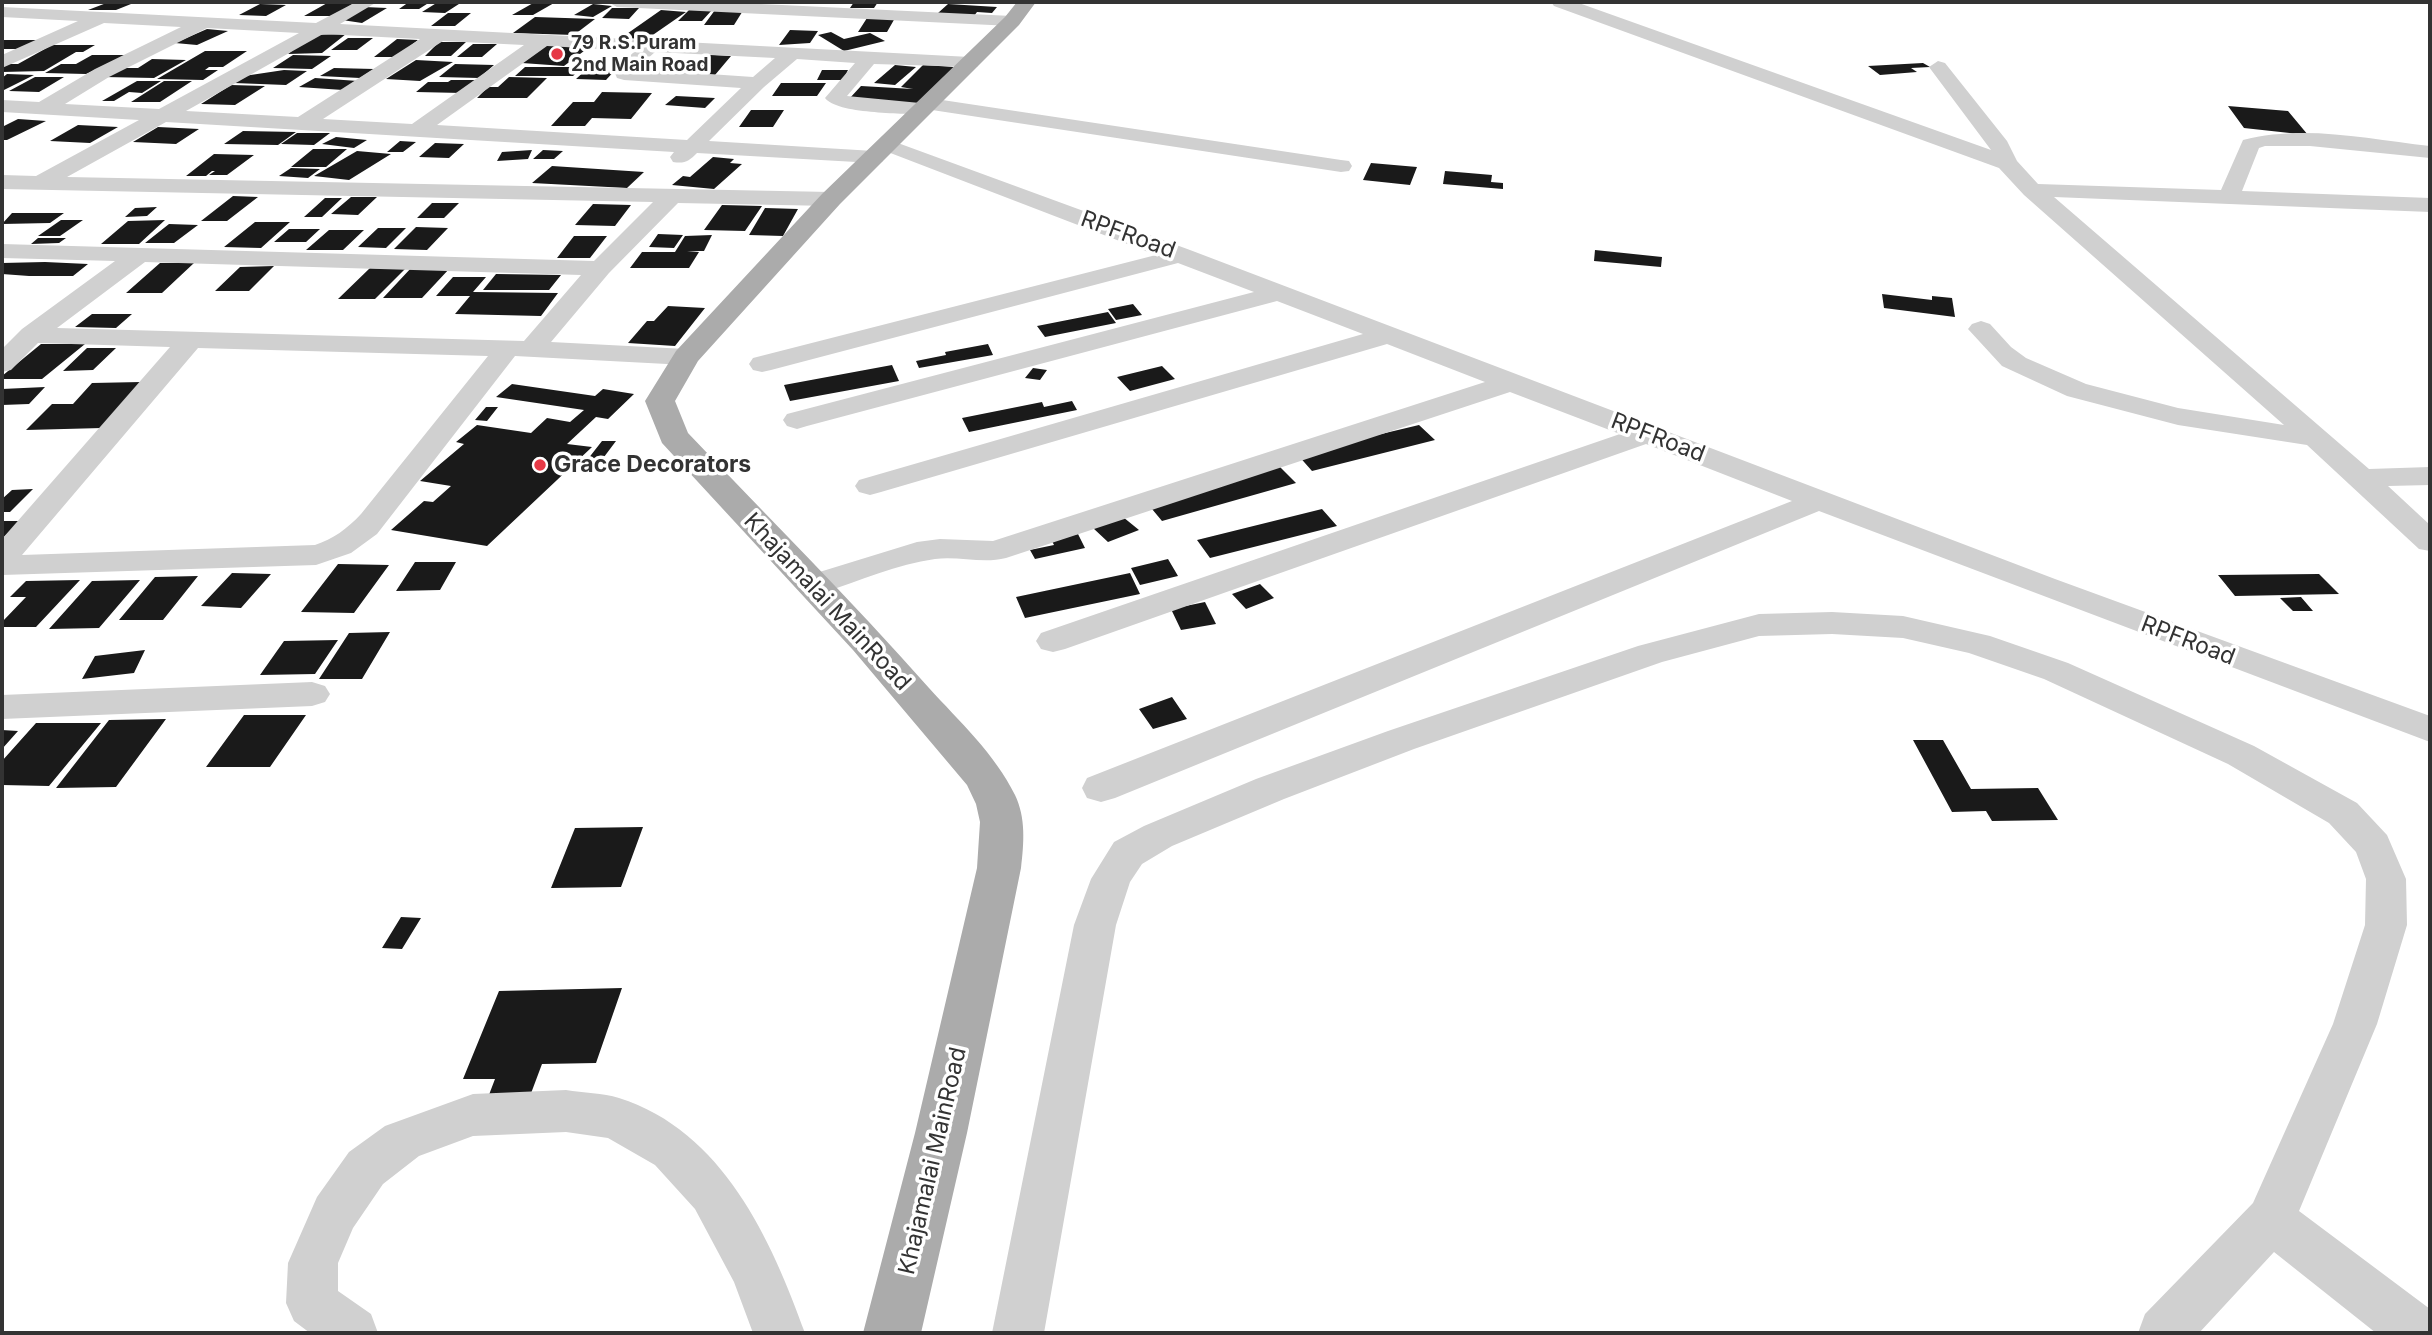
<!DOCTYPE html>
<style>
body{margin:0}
#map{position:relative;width:2432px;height:1335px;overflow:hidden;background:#fff;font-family:Inter,sans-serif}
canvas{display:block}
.frame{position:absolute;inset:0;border:4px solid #333;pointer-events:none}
</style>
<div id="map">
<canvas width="2432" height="1335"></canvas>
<div class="frame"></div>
</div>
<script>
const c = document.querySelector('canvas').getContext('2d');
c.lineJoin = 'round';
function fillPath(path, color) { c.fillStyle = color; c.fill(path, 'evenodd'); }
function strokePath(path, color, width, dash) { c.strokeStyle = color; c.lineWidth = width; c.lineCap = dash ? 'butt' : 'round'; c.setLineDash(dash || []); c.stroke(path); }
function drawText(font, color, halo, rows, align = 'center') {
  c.font = font + ' Inter,sans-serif'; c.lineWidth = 7; c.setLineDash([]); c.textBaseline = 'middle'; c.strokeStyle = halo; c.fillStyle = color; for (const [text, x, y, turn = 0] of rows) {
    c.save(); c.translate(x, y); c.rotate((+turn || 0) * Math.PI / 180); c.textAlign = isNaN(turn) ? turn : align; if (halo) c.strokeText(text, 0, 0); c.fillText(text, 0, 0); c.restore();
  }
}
fillPath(new Path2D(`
 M 109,2 L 136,2 L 116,10 L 88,10 Z
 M 329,2 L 356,2 L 333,16 L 304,16 Z
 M 409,2 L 430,2 L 419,9 L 399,9 Z
 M 438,2 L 462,2 L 445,13 L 422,12 Z
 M 535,2 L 554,3 L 533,15 L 512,15 Z
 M 854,2 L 878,2 L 874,8 L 850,8 Z
 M 260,4 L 286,5 L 266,16 L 239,15 Z
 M 593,4 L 612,6 L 593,17 L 574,15 Z
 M 948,4 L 997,7 L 992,13 L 977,12 L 974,16 L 938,13 Z
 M 364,7 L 387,8 L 362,23 L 342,20 Z
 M 612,8 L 639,8 L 629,19 L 602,18 Z
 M 744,9 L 734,25 L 704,25 L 715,10 Z
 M 661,10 L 686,12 L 647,39 L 621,38 Z
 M 689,10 L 712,10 L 702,21 L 678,21 Z
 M 448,13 L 471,13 L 455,26 L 431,26 Z
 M 535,17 L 595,19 L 574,35 L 513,33 Z
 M 867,18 L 895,18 L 887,32 L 858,32 Z
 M 207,29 L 228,31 L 197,45 L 175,43 Z
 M 790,30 L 818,31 L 810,43 L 779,45 Z
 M 831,32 L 844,39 L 870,33 L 885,41 L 844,51 L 818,35 Z
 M 346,34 L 322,53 L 288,54 L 312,35 Z
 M 348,38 L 373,38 L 357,50 L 331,50 Z
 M 397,39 L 418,40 L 396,57 L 374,57 Z
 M 2,40 L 42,40 L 25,49 L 2,49 Z
 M 439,42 L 466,42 L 451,56 L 425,56 Z
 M 550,43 L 592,45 L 564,66 L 522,63 Z
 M 473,44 L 497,44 L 482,57 L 457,57 Z
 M 52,45 L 95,45 L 83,52 L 76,52 L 44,71 L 2,72 L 2,64 L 18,64 Z
 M 205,51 L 247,51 L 223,67 L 209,67 L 205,70 L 218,70 L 203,80 L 157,79 Z
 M 92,55 L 127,55 L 86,74 L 45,73 L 61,64 L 76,64 Z
 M 293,55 L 331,56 L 312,69 L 273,68 Z
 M 710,55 L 731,56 L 715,75 L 693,74 Z
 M 152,59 L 186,60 L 154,78 L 104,77 L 119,68 L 138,68 Z
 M 416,60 L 453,62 L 420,81 L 386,79 Z
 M 1923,63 L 1930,67 L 1911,68 L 1917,72 L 1880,75 L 1868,66 Z
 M 455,64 L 494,65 L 479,78 L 439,77 Z
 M 895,65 L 916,67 L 895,85 L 874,83 Z
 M 923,65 L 954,67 L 925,104 L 849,99 L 861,86 L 913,89 L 901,87 Z
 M 525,67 L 582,67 L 573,76 L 515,76 Z
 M 334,68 L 374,69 L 360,78 L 320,76 Z
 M 588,68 L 617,68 L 606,80 L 576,79 Z
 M 284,70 L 307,71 L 286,85 L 234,83 L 244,76 Z
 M 822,70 L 848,70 L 843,80 L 817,80 Z
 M 7,74 L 34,75 L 2,91 L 2,78 Z
 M 35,77 L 64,77 L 39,92 L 9,91 Z
 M 509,77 L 547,78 L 527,98 L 477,98 L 488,87 L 498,87 Z
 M 315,78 L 358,81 L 343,90 L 299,87 Z
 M 451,80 L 476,80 L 462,93 L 416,92 L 428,82 L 448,82 Z
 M 137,81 L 161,81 L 142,93 L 129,92 L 114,101 L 102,101 Z
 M 164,81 L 192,81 L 160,102 L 131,102 Z
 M 781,83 L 826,83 L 817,96 L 772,96 Z
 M 231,85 L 265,86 L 235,105 L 201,104 Z
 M 602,92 L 652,93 L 631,119 L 592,118 L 585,126 L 551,126 L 573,102 L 594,102 Z
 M 676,96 L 715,98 L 705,108 L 665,105 Z
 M 2228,106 L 2288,111 L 2308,135 L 2244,128 Z
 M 751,110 L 784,110 L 773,127 L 739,127 Z
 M 18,119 L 46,121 L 7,140 L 2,140 L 2,127 Z
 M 78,125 L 118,127 L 90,143 L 50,141 Z
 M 158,127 L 199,129 L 176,144 L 133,142 Z
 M 243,131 L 296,132 L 278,145 L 224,144 Z
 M 297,133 L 330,133 L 314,145 L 281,144 Z
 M 336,137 L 367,140 L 354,148 L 322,144 Z
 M 400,141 L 416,142 L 403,152 L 387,152 Z
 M 435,143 L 464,144 L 449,158 L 419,157 Z
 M 313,149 L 347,149 L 326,167 L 291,167 Z
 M 532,150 L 528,159 L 497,161 L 502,152 Z
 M 543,150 L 563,151 L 554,159 L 533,159 Z
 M 357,151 L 391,154 L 349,180 L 314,176 Z
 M 214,154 L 254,155 L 227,175 L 209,175 L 215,171 L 212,171 L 206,176 L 186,176 Z
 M 713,157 L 734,159 L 730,163 L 742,164 L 714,189 L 672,185 L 683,176 L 690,177 Z
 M 1371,163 L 1417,167 L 1410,185 L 1363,180 Z
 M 552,166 L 644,172 L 627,188 L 532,183 Z
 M 291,168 L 320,169 L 308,178 L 279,176 Z
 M 1445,171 L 1492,175 L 1491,182 L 1503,183 L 1503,189 L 1443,184 Z
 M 233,196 L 258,197 L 227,221 L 201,221 Z
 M 351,197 L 377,197 L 358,215 L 331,214 Z
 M 325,198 L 342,198 L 322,217 L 304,217 Z
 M 432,203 L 459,203 L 444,218 L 417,218 Z
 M 593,204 L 631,205 L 615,226 L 575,225 Z
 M 722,205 L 762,206 L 745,231 L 704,230 Z
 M 157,207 L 147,216 L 125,217 L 135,208 Z
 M 765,208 L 798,209 L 783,236 L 749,235 Z
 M 12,213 L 64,213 L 50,223 L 2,224 Z
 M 61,220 L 83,220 L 60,236 L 38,236 Z
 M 165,220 L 139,244 L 101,244 L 128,221 Z
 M 255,222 L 290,222 L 261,248 L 224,247 Z
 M 169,224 L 198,225 L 174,243 L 145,243 Z
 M 416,227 L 448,228 L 427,250 L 394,249 Z
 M 378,228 L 406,228 L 386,248 L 358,247 Z
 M 289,229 L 320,229 L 306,242 L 274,242 Z
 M 329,230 L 364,230 L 343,250 L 306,250 Z
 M 658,234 L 683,235 L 674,248 L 649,247 Z
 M 712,235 L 704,251 L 687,251 L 699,252 L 689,268 L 630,268 L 642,252 L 675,252 L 685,236 Z
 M 574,236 L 607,236 L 590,258 L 557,258 Z
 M 38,238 L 66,238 L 59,243 L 31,244 Z
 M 1595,250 L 1662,257 L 1661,267 L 1594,261 Z
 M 2,263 L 45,262 L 88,264 L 73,276 L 29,276 L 2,274 Z
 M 160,263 L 194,263 L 162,293 L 126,293 Z
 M 274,266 L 249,291 L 215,291 L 240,267 Z
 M 412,267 L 450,268 L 422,298 L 383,298 Z
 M 370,268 L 405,269 L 375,299 L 338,299 Z
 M 496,274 L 561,275 L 549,290 L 483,290 Z
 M 453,277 L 486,277 L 473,292 L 558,293 L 541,316 L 455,314 L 470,296 L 436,296 Z
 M 1882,294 L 1932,300 L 1932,296 L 1952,298 L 1955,317 L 1884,308 Z
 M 1133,304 L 1142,315 L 1116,320 L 1108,309 Z
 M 668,306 L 705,308 L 675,346 L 628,343 L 647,321 L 654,321 Z
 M 1108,312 L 1116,323 L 1045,337 L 1037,326 Z
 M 92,314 L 132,314 L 116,328 L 75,327 Z
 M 41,344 L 85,344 L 42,379 L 2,379 L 2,376 Z
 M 988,344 L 993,355 L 919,368 L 916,361 L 946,355 L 945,352 Z
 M 87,348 L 116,348 L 93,370 L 63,371 Z
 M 892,365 L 899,381 L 790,401 L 784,385 Z
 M 1162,366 L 1175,379 L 1130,391 L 1117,377 Z
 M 1033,368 L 1047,370 L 1040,380 L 1025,378 Z
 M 141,382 L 102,428 L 26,430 L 52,404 L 73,404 L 92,383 Z
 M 512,384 L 595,396 L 603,389 L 634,394 L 608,419 L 596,417 L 567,444 L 592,447 L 487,546 L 391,530 L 424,501 L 433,502 L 451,486 L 420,481 L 464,444 L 456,442 L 477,425 L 531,433 L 547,418 L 570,422 L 584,410 L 496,397 Z
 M 45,387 L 29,404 L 2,405 L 2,389 Z
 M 1072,401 L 1077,410 L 969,432 L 962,418 L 1042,402 L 1044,407 Z
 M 486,407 L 498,407 L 487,421 L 475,420 Z
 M 1419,425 L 1435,440 L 1312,471 L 1297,454 Z
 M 602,441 L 616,441 L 598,465 L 584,464 Z
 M 1279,466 L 1296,483 L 1162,521 L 1147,503 Z
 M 33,489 L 10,512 L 2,512 L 2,499 L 12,490 Z
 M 1322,509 L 1337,526 L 1210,558 L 1197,540 Z
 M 1123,517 L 1139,530 L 1108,542 L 1093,528 Z
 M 2,521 L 20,521 L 2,539 Z
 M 1078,534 L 1085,548 L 1035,559 L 1030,550 L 1054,545 L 1051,539 Z
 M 1168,559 L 1178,576 L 1140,585 L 1131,568 Z
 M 415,562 L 456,562 L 440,590 L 396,591 Z
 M 338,564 L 389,565 L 354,613 L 301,612 Z
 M 232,573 L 271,574 L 241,608 L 201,606 Z
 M 1130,573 L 1140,594 L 1025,618 L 1016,597 Z
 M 2319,574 L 2339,594 L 2235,596 L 2218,575 Z
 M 198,576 L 163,620 L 119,620 L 155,577 Z
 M 80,580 L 36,627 L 2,627 L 2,622 L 26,597 L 10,597 L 26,581 Z
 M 140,580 L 99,628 L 49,629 L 92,581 Z
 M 1260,584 L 1274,598 L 1246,609 L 1232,594 Z
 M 2301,597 L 2313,611 L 2293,611 L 2280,598 Z
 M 1205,602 L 1216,624 L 1181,630 L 1171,609 Z
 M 390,632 L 362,679 L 319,679 L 349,633 Z
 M 338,640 L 315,674 L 260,675 L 284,641 Z
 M 145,650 L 134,673 L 82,679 L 95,656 Z
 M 1172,697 L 1187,719 L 1153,729 L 1139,709 Z
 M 244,715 L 306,715 L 270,767 L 206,767 Z
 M 166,719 L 116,787 L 56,788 L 109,720 Z
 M 36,723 L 101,723 L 49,786 L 2,785 L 2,761 Z
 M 2,730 L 18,731 L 2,749 Z
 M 1913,740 L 1943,740 L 1971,789 L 2038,788 L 2058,820 L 1992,821 L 1986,811 L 1952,812 Z
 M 643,827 L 621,887 L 551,888 L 575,828 Z
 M 401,917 L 421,918 L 402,949 L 382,948 Z
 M 622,988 L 596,1063 L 542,1064 L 521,1120 L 479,1121 L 495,1079 L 463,1079 L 499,991 Z`), '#1a1a1a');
fillPath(new Path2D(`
 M 356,2 L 377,2 L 340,24 L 970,57 L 977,59 L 979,63 L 977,67 L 874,64 L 847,96 L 920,103 L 929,98 L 1341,160 L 1349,161 L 1352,166 L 1349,171 L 1341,172 L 932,110 L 923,115 C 902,113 837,114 825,98 L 855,63 L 797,59 L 764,87 L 709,141 L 874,151 L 882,152 L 885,157 L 882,162 L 874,163 L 697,153 C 689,161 685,164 673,162 L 670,157 L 674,152 L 166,122 L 67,177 L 831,192 L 839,194 L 842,199 L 839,204 L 831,206 L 678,203 L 609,273 L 551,342 L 686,349 L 695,351 L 699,357 L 695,363 L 686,365 L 515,356 L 377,534 L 351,553 L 316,565 L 2,575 L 2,539 L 170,347 L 38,343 L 11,370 L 2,372 L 2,349 L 22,329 L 115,261 L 2,258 L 2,244 L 594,261 L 653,202 L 2,189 L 2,175 L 36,176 L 139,120 L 2,112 L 2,100 L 39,102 L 95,69 L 181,27 L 104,23 L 2,68 L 2,55 L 78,21 L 2,17 L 2,7 L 316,23 ZM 207,28 L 299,33 L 159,109 L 65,104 L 109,77 ZM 323,34 L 420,39 L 298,117 L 186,111 ZM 443,41 L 524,45 L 412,124 L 323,119 ZM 547,46 L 635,51 L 614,71 L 617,78 L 624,80 L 741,88 L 687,140 L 437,125 ZM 655,52 L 775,58 L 753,77 L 636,69 ZM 145,262 L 581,275 L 524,341 L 57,328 ZM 198,348 L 488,356 L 361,514 C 347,529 333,539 315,545 L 22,555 Z
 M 608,2 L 719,2 L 1012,16 L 1021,21 L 1012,26 L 617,7 Z
 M 1551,2 L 1576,2 L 1991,150 L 1929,67 L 1938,61 L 1945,63 L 2007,141 L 2017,161 L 2038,184 L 2221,190 L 2243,140 C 2303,124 2369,139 2430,146 L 2430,158 L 2310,146 L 2265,146 L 2259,148 L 2242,191 L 2430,198 L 2430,212 L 2054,197 L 2369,469 L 2430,467 L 2430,485 L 2388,486 L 2430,525 L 2430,551 L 2419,549 L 2307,445 L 2178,425 L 2067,396 L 2002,366 L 1968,329 L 1972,324 L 1981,321 L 1990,324 L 2011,347 L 2026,358 L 2086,384 L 2178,408 L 2284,425 L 2024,195 L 1999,168 L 1554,6 Z
 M 887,139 L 1190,250 L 2055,579 L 2430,716 L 2430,742 L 1819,511 L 1115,798 L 1101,802 L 1087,798 L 1082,788 L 1087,778 L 1792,501 L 1646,444 L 1065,649 L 1053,652 L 1041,649 L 1036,641 L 1041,633 L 1620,434 L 1510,392 L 1006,558 C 983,564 959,556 935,559 C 897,564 860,581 824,592 L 812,595 L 800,592 L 796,585 L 800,578 L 917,542 L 940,539 L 993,541 L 1485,382 L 1387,344 L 881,492 L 870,495 L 859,492 L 855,486 L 859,480 L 1363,334 L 1277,301 L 807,426 L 797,429 L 787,426 L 783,420 L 787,414 L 1254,292 L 1178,263 L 771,370 L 762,372 L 753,370 L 749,364 L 753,358 L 1156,255 L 880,149 L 877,145 L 880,141 Z
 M 1832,612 L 1903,616 L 1990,636 L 2068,663 L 2254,746 L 2357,803 L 2387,835 L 2406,879 L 2407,925 L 2377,1024 L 2299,1211 L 2430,1309 L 2430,1333 L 2376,1333 L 2274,1252 L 2199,1333 L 2138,1333 L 2145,1314 L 2253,1203 L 2333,1024 L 2365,925 L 2366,879 L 2356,852 L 2329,823 L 2228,764 L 2044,679 L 1969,653 L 1903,638 L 1832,634 L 1759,636 L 1662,662 L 1414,749 L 1284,799 L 1172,846 L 1142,864 L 1130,882 L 1116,925 L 1044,1333 L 992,1333 L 1074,925 L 1091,879 L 1114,842 L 1144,826 L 1256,779 L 1388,731 L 1638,646 L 1759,614 Z
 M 312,682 L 325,686 L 330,694 L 325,702 L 312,706 L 2,719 L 2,695 Z
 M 566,1090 C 583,1093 603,1093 619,1098 C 723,1131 771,1239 805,1333 L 753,1333 L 734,1282 L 695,1209 L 655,1165 L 608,1138 L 566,1132 L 473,1136 L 419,1156 L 383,1184 L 353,1228 L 338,1263 L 338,1291 L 371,1314 L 378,1333 L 310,1333 L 294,1321 L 286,1303 L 288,1263 L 317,1197 L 349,1152 L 385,1126 L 473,1094 Z`), '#d0d0d0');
fillPath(new Path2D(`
 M 1017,2 L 1036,2 L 1019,25 L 840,204 L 698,361 L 675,401 L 688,433 C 768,517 851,600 929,688 C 959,721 995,754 1015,795 C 1026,818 1024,843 1021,868 L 967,1133 L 921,1333 L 863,1333 L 915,1133 L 977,868 L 980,822 L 976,804 L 967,785 L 853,650 L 662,443 L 645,401 L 676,351 L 822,194 L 1005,17 Z`), '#ababab');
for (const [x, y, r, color] of [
 [557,54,7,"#e63946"],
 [540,465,7,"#e63946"]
]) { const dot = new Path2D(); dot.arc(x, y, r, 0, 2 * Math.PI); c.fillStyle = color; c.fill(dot); strokePath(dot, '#fff', 2.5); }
drawText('bold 19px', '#333', '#fff', [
 ["79 R.S.Puram",571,43],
 ["2nd Main Road",571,65]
], 'left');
drawText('23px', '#333', '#fff', [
 ["RPFRoad",1128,235,20],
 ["RPFRoad",1658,438,21],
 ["Khajamalai MainRoad",827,602,47],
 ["RPFRoad",2188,641,21],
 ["Khajamalai MainRoad",933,1161,-77]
]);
drawText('bold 23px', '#333', '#fff', [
 ["Grace Decorators",554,465]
], 'left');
</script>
